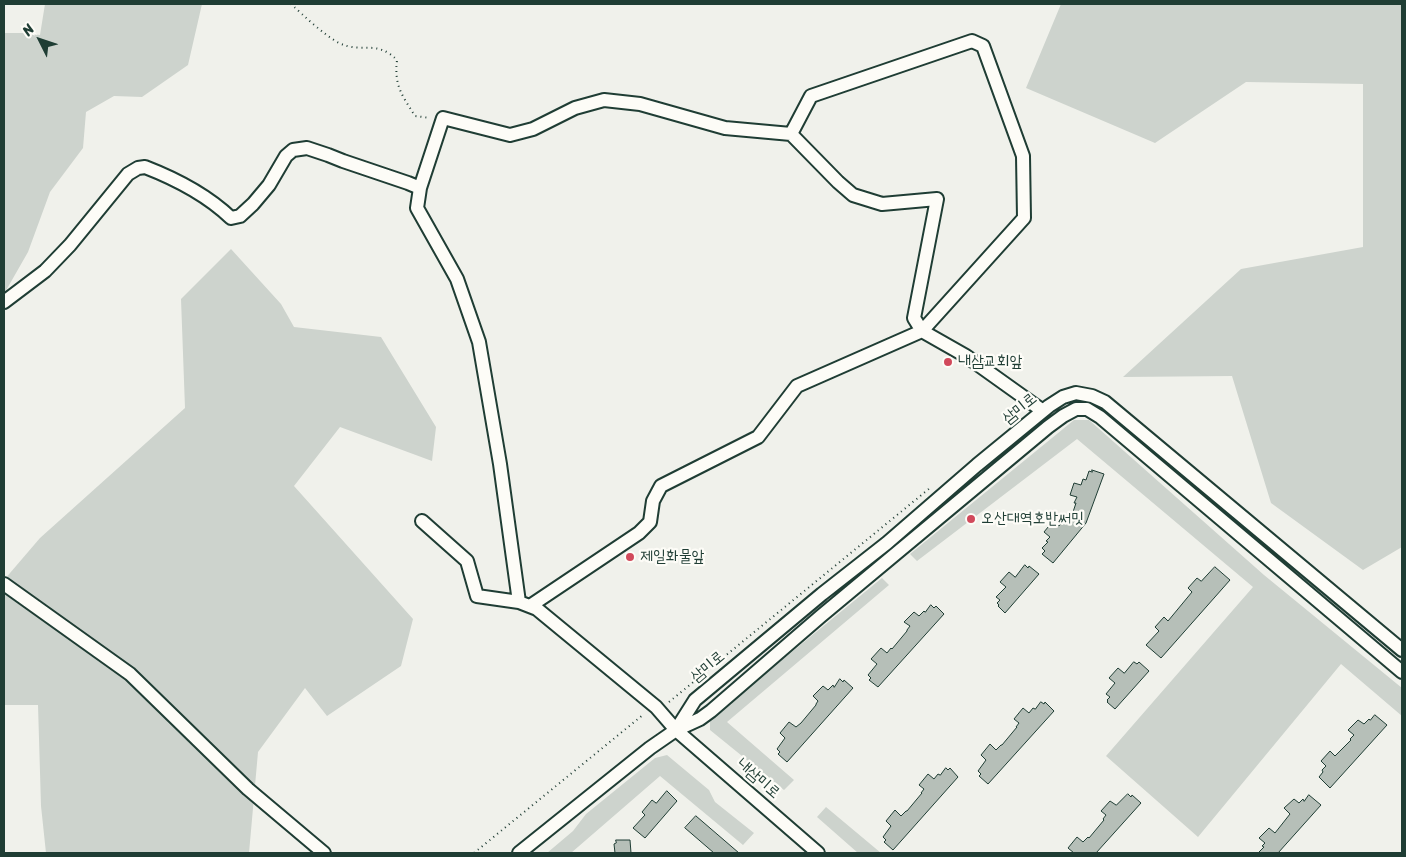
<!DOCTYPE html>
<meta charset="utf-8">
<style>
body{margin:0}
#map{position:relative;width:1406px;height:857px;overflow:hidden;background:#f0f1eb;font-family:Sriracha,sans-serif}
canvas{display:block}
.frame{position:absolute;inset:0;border:5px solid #1f3d34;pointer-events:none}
.north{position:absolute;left:15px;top:15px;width:50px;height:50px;-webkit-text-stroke:4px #fdfcf7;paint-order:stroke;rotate:311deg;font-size:14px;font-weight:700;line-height:20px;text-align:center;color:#1f3d34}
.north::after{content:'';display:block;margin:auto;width:18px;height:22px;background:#1f3d34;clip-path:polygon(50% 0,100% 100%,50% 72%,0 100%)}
</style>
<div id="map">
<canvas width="1406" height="857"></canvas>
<div class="frame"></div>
<div class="north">N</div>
</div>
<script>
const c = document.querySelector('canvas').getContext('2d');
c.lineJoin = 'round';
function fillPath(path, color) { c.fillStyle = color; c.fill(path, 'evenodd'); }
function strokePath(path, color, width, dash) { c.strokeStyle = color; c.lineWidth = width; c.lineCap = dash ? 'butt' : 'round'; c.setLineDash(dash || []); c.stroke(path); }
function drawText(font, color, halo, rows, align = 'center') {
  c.font = font + ' Sriracha,"Poor Story",sans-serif'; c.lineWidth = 4.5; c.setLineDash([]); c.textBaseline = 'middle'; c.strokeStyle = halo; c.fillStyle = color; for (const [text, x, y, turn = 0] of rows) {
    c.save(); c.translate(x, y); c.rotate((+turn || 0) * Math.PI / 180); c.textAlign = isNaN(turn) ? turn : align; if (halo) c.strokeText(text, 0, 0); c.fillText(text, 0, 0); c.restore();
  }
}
fillPath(new Path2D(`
 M 45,4 L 202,4 L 188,65 L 142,97 L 114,96 L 86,112 L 83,148 L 50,192 L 28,252 L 4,294 L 4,33 L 23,33 L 40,35 Z
 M 1061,4 L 1402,4 L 1402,547 L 1363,570 L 1271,503 L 1232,376 L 1123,377 L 1241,269 L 1363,247 L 1363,84 L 1246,82 L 1155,143 L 1026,88 Z
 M 231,249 L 281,304 L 294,327 L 381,337 L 436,427 L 432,461 L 340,427 L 294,486 L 413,619 L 401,666 L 327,716 L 305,688 L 258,752 L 249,853 L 46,853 L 41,806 L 38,705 L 4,705 L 4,580 L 40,538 L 185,408 L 181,299 Z
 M 1074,420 L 1089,420 L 1264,575 L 1402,688 L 1402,716 L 1341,664 L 1198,837 L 1106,756 L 1253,587 L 1077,439 L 917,561 L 910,554 Z
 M 882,578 L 889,585 L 727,722 L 794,780 L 784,790 L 710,730 L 710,719 Z
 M 667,755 L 709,790 L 715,802 L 754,833 L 743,845 L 660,776 L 571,853 L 547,853 L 573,831 L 586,814 L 655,758 Z
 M 826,807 L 881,853 L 858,853 L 817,817 Z`), '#cdd3cd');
const building = new Path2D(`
 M 1092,470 L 1104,474 L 1086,523 L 1053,563 L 1042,554 L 1045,551 L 1042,548 L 1048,542 L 1046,541 L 1050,537 L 1044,532 L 1053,521 L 1059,526 L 1062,522 L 1064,524 L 1072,515 L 1076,503 L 1074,503 L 1077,497 L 1070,495 L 1074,483 L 1081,485 L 1083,479 L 1086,480 L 1089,471 L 1092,472 Z
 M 1025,565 L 1028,568 L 1029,566 L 1039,574 L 1005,613 L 998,606 L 999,605 L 997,603 L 1000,600 L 996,597 L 1006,587 L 1000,582 L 1009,572 L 1015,577 Z
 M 1215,567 L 1230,580 L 1161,658 L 1146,645 L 1159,631 L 1155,627 L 1164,617 L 1168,621 L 1192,592 L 1188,588 L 1197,578 L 1201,581 Z
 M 931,605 L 934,608 L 936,606 L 944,614 L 878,687 L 869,680 L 871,678 L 868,675 L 877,664 L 871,659 L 881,648 L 887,653 L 891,648 L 892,649 L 907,631 L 907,630 L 910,626 L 904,622 L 914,612 L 919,616 L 924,611 L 925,612 Z
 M 1134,662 L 1137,664 L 1139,662 L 1149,671 L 1115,709 L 1107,702 L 1108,701 L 1107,700 L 1110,697 L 1106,694 L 1115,683 L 1109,678 L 1118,668 L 1124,673 Z
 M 840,679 L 843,682 L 844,680 L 853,688 L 787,762 L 778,754 L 780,752 L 777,749 L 785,738 L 780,733 L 789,722 L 796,727 L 801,723 L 816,705 L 816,704 L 818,701 L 813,696 L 823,686 L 828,690 L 833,685 L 834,687 Z
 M 1041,702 L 1044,704 L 1045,702 L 1054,711 L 988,784 L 979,776 L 981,774 L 978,771 L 986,760 L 981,755 L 990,744 L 996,750 L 1001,745 L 1002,745 L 1017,727 L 1016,727 L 1019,723 L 1014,719 L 1023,708 L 1029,713 L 1033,708 L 1035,709 Z
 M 1375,715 L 1387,725 L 1330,788 L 1319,777 L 1323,772 L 1322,770 L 1326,766 L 1321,761 L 1330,751 L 1335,756 L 1351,740 L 1350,739 L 1354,735 L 1348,730 L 1358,720 L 1364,724 L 1369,719 L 1370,720 Z
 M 946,768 L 948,770 L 950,768 L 958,777 L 893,850 L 884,842 L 886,840 L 883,837 L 891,826 L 886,821 L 895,810 L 901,816 L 906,811 L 907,811 L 922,793 L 921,793 L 924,789 L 919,785 L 928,774 L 934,779 L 938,774 L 940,775 Z
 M 667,791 L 677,801 L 645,838 L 633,828 L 645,815 L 642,812 L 652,800 L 656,803 Z
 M 1128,794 L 1131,797 L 1132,795 L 1141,803 L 1096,853 L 1074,853 L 1068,848 L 1077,837 L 1083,842 L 1088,837 L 1089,838 L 1104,820 L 1103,819 L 1106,815 L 1101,811 L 1110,801 L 1116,805 Z
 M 1309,795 L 1321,805 L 1278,853 L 1258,853 L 1264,847 L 1262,846 L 1265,843 L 1259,838 L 1269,828 L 1275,833 L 1290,814 L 1284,808 L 1294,799 L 1299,803 L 1303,799 L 1304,801 Z
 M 696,816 L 739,853 L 714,853 L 685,828 Z
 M 616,840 L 630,840 L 631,853 L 615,853 L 614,844 L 616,843 Z`);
fillPath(building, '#b6bfb8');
strokePath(building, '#1f3d34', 1);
const minor = new Path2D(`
 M 791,134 L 838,182 L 853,195 L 882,204 L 937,199 L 914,318 L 922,331 L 966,356 L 1043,411
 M 4,302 L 45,271 L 70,245 L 128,174 L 138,168 L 145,167 C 176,179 207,195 231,218 L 240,216 L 253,204 L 269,185 L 286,156 L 293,150 L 307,148 L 328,155 L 343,161 L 408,183 L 420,188
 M 422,521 L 467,561 L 477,596 L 519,602 L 537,609 L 656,707 L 676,730 L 818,853
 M 4,584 L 130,674 L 248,789 L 324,853
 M 519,602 L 500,464 L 479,342 L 457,279 L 417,208 L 420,188 L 443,118 L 510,135 L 533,129 L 575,108 L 604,100 L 640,104 L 725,128 L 791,134 L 811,96 L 972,41 L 983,46 L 1023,156 L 1024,218 L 922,331 L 797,386 L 758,437 L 661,486 L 653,501 L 650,522 L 639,533 L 530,606
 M 676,730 L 695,700 L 822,594 L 887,543 L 977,465 L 1049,406 L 1063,397 L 1076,393 L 1092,396 L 1105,402 L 1402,650
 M 519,853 L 650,748 L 676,730 L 700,719 L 711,711 L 821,616 L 1048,427 L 1063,416 L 1076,409 L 1087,409 L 1100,417 L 1402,672`);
strokePath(minor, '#1f3d34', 16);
strokePath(new Path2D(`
 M 291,4 C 304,16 324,35 339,43 C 362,54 376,39 397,60 C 394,86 402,95 415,116 L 430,118
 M 669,702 L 930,488
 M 474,853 L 644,714`), '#1f3d34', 2, [1, 4]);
strokePath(minor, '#fdfcf7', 12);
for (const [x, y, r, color] of [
 [948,362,5,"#d1495b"],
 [971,519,5,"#d1495b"],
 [630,557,5,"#d1495b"]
]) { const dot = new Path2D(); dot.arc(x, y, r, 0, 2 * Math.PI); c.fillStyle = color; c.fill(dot); strokePath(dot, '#fdfcf7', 2); }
drawText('16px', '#1f3d34', '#fdfcf7', [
 ["내삼교회앞",958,362],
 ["오산대역호반써밋",981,519],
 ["제일화물앞",640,557]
], 'left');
drawText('16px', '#1f3d34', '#fdfcf7', [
 ["삼미로",1020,409,-39],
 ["삼미로",708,667,-40],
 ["내삼미로",758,779,41]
]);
</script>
